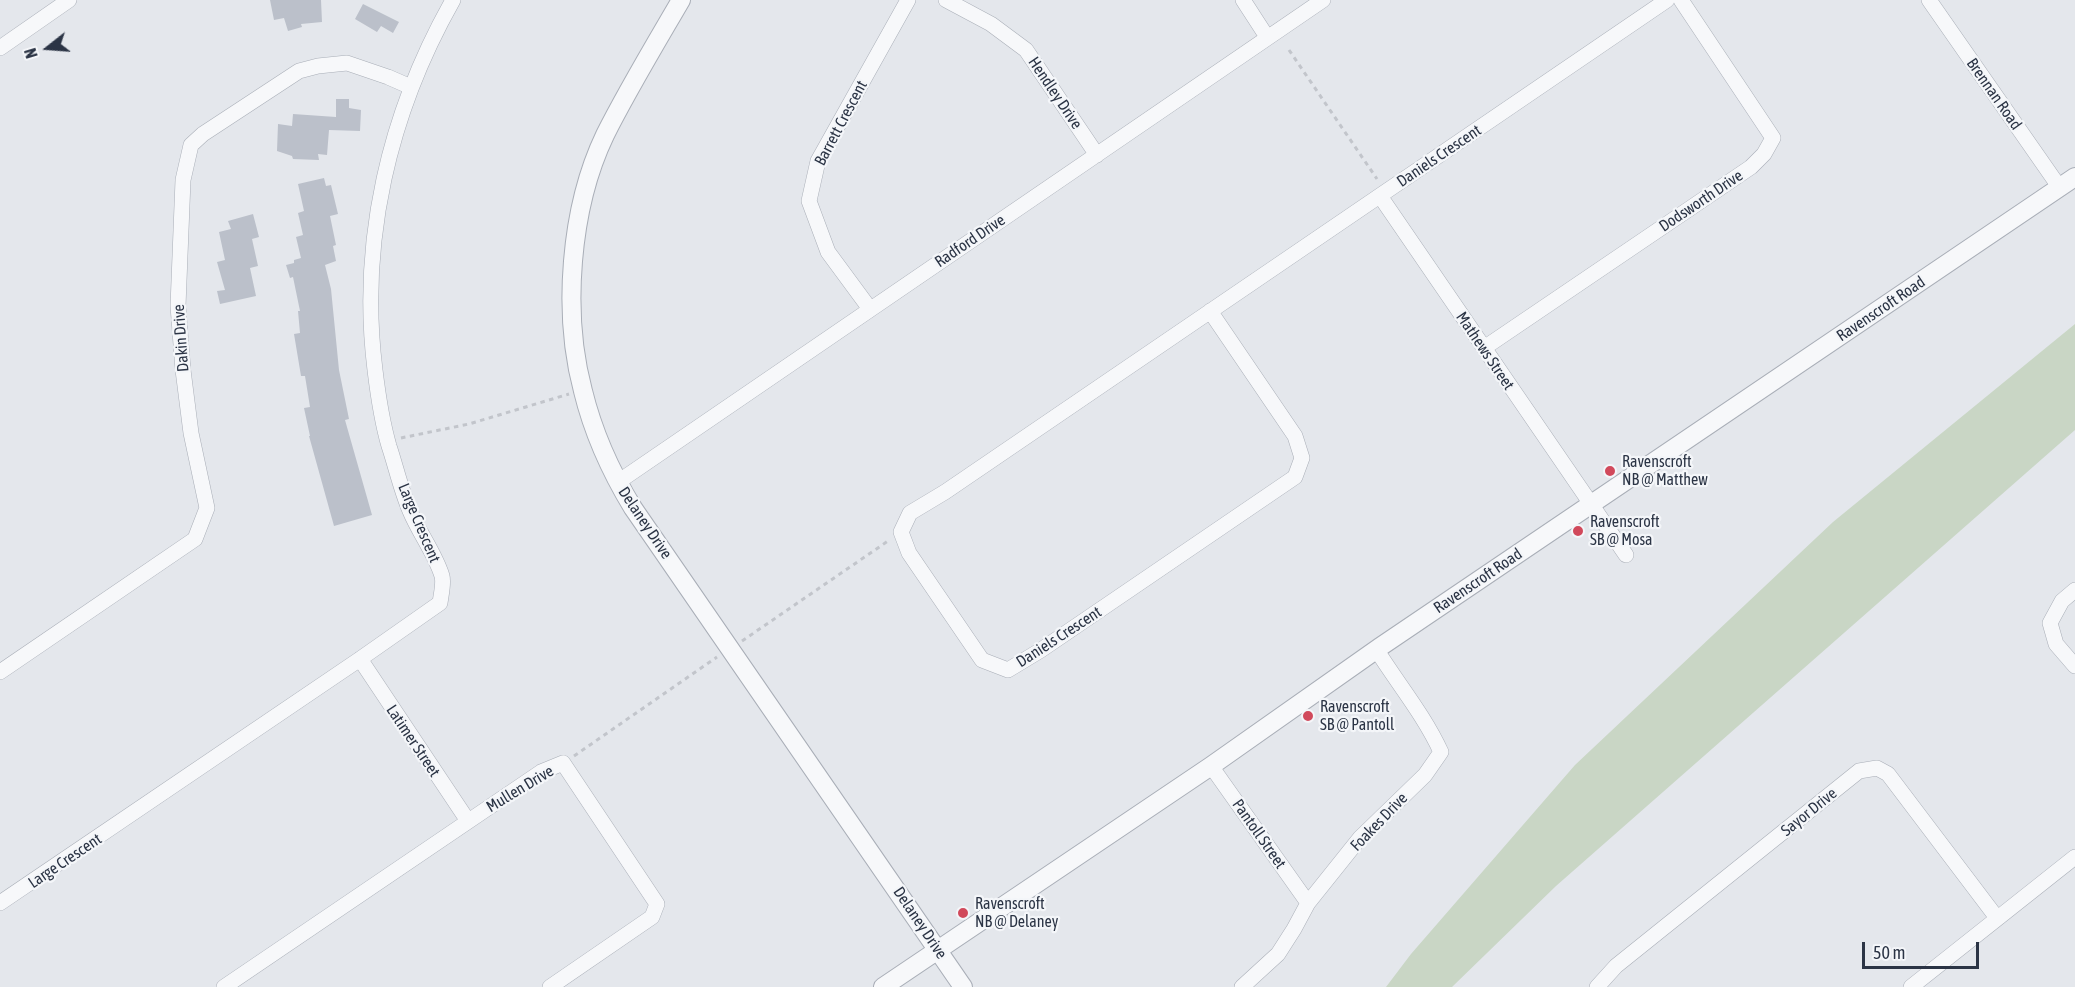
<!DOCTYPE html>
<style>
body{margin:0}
#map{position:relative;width:2075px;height:987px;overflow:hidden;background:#e4e7ec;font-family:"Asap Condensed",sans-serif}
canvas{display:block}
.north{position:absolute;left:18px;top:18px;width:60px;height:60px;-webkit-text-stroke:4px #f4f6f9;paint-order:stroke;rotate:253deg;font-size:16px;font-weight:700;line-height:24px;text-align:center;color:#2b3445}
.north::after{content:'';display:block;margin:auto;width:21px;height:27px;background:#2b3445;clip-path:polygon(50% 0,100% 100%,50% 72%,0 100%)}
.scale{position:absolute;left:1862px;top:942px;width:117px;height:27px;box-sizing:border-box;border:3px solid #2b3445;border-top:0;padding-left:8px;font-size:18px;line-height:21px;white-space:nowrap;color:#2b3445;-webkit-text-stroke:4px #f4f6f9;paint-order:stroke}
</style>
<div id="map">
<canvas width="2075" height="987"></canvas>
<div class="north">N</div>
<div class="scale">50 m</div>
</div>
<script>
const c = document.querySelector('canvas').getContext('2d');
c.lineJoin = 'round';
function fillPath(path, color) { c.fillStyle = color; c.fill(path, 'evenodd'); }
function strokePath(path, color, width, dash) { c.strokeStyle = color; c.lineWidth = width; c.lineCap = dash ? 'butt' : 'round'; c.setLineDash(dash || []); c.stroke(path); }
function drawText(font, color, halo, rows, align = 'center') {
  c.font = font + ' "Asap Condensed",sans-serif'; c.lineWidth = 4.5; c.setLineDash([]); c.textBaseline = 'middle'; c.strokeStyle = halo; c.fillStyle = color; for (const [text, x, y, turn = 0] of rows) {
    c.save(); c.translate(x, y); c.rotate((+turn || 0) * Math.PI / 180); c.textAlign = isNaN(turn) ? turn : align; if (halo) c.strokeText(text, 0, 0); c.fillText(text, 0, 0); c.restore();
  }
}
fillPath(new Path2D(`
 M 2075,324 L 2075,430 L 1556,886 L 1452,987 L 1386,987 L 1411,954 L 1575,765 L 1833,522 Z`), '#c9d6c5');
fillPath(new Path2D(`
 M 270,0 L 321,0 L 322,22 L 301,24 L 302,27 L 288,31 L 284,18 L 274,20 Z
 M 363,4 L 399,22 L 393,33 L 381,26 L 377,32 L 355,19 Z
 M 336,99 L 349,99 L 349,108 L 361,110 L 360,131 L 329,130 L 327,155 L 318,154 L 319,160 L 293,159 L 292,156 L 277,151 L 278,124 L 292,126 L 293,114 L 336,117 Z
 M 324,178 L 326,186 L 331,185 L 338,214 L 330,216 L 336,245 L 333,246 L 336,261 L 325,265 L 331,289 L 339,370 L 349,419 L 345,420 L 372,515 L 334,526 L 309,436 L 310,436 L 304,408 L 310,407 L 305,376 L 301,376 L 294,334 L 300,333 L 298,311 L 300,311 L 293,277 L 290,278 L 286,265 L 294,263 L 294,260 L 301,258 L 296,237 L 303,235 L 298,213 L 304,211 L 298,184 Z
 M 253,214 L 259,237 L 252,239 L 258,266 L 250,268 L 256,296 L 220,304 L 217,291 L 225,290 L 217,262 L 225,260 L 219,232 L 231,229 L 228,221 Z`), '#bbc0ca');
const minor = new Path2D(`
 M 946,0 L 991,24 L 1026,50 L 1097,155
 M 1243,0 L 1267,37
 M 1929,0 L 2060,188
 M 0,48 L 69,0
 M 1380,196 L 1626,555
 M 870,309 L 828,252 L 809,201 L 818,161 L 908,0
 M 1210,311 L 1295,436 L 1302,458 L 1295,477 L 1041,650 L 1008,670 L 982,660 L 909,553 L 901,532 L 910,513 L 945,492 C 1186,328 1426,164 1667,0
 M 1484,348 L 1751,167 L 1764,154 L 1773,138 L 1681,0
 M 618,482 L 1323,0
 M 2075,590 L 2062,601 L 2050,623 L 2056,644 L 2075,666
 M 360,659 L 468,821
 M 0,672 L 195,539 L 207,508 L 191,433 L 183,370 L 178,306 L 183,180 L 191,145 L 203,134 L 299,71 L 318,66 L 347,63 L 388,77 L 411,87
 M 1211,766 L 1308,903
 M 0,903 L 360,659 L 440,603 C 441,595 444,583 442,576 C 435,553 419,533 410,511 C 401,490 396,467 389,446 C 382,422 378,395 375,370 C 359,241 389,113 453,0
 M 224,987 L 541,772 L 563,763 L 657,904 L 652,917 L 550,987
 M 1242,987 L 1278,954 L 1294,929 L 1308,903 L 1360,838 L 1425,775 L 1441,752 C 1424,715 1398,684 1376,649
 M 1597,987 L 1616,966 L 1859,771 L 1877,768 L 1888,774 L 1997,918
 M 1911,987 L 2075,857`);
const tertiary = new Path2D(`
 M 681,0 C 656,43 627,91 605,135 C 570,208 562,313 583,391 C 593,432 611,472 633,508 L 963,987
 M 883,987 L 1211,766 L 1380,647 L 2075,177`);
strokePath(minor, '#a9aeb7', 16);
strokePath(tertiary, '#a9aeb7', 20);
strokePath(new Path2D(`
 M 1289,50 L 1377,179
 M 401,438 L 469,424 L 569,394
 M 742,641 L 888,541
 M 574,756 L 717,657`), '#c2c5cb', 3, [4.5, 4.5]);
strokePath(minor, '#f7f8fa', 15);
strokePath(tertiary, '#f7f8fa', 18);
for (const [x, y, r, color] of [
 [1610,471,6,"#d1495b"],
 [1578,531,6,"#d1495b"],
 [1308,716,6,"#d1495b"],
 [963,913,6,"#d1495b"]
]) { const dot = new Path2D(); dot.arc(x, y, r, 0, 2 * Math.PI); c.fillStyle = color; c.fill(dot); strokePath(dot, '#f4f6f9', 2); }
drawText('16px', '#2b3445', '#f4f6f9', [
 ["Hendley Drive",1055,93,56],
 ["Brennan Road",1994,94,55],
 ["Barrett Crescent",841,123,-62],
 ["Daniels Crescent",1439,156,-34],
 ["Dodsworth Drive",1701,201,-34],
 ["Radford Drive",970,241,-34],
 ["Ravenscroft Road",1881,309,-34],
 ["Dakin Drive",181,338,-94],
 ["Mathews Street",1485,351,56],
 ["Large Crescent",419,523,67],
 ["Delaney Drive",645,523,56],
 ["Ravenscroft Road",1478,581,-34],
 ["Daniels Crescent",1059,637,-33],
 ["Latimer Street",413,741,56],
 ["Mullen Drive",520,789,-31],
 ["Sayor Drive",1809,812,-39],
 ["Foakes Drive",1379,822,-46],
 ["Pantoll Street",1259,834,55],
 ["Large Crescent",65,861,-34],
 ["Delaney Drive",920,923,56]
]);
drawText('16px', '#2b3445', '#f4f6f9', [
 ["Ravenscroft",1622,462],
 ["NB @ Matthew",1622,480],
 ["Ravenscroft",1590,522],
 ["SB @ Mosa",1590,540],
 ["Ravenscroft",1320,707],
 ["SB @ Pantoll",1320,725],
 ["Ravenscroft",975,904],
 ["NB @ Delaney",975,922]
], 'left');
</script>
